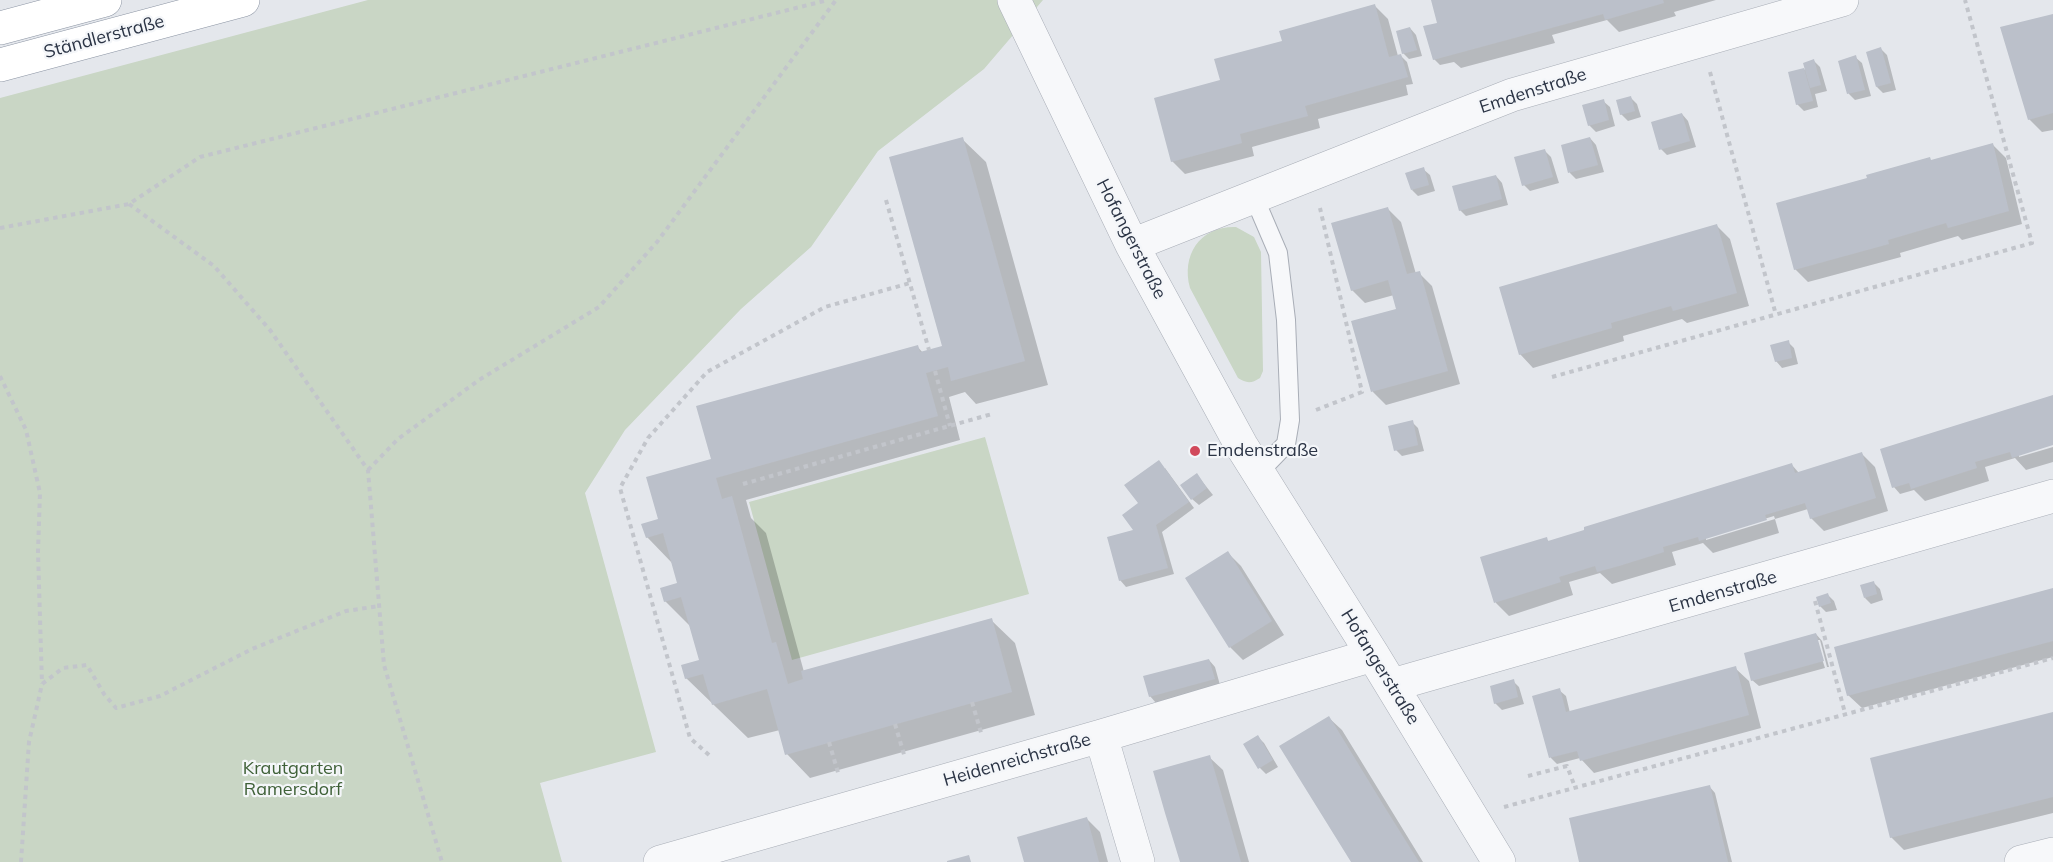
<!DOCTYPE html>
<meta charset="utf-8">
<style>
body{margin:0}
canvas{display:block;background:#e4e7ec}
</style>
<canvas width="2053" height="862"></canvas>
<script>
const c = document.querySelector('canvas').getContext('2d');
c.lineJoin = 'round';
function fillPath(path, color) { c.fillStyle = color; c.fill(path, 'evenodd'); }
function strokePath(path, color, width, dash) { c.strokeStyle = color; c.lineWidth = width; c.lineCap = dash ? 'butt' : 'round'; c.setLineDash(dash || []); c.stroke(path); }
function drawText(font, color, halo, rows, align = 'center') {
  c.font = font + ' Mulish,sans-serif'; c.lineWidth = 4.5; c.setLineDash([]); c.textBaseline = 'middle'; c.strokeStyle = halo; c.fillStyle = color; for (const [text, x, y, turn = 0] of rows) {
    c.save(); c.translate(x, y); c.rotate((+turn || 0) * Math.PI / 180); c.textAlign = isNaN(turn) ? turn : align; if (halo) c.strokeText(text, 0, 0); c.fillText(text, 0, 0); c.restore();
  }
}
fillPath(new Path2D(`
 M 368,0 L 1043,0 L 984,69 L 878,151 L 811,247 L 741,309 L 625,430 L 585,493 L 656,752 L 540,783 L 562,862 L 0,862 L 0,98 Z
 M 1236,227 L 1254,237 L 1261,252 L 1263,371 L 1260,378 C 1251,384 1246,383 1238,378 L 1190,288 C 1181,255 1200,226 1236,227 Z
 M 985,437 L 1029,594 L 792,660 L 749,502 Z`), '#c9d6c5');
fillPath(new Path2D(`
 M 1432,0 L 1716,0 L 1674,12 L 1676,16 L 1619,32 L 1607,20 L 1552,35 L 1555,43 L 1461,68 L 1454,62 L 1440,65 L 1434,59 L 1439,24 Z
 M 1375,6 L 1388,19 L 1398,56 L 1401,56 L 1407,62 L 1413,84 L 1406,85 L 1408,95 L 1318,119 L 1320,128 L 1252,147 L 1254,156 L 1185,174 L 1172,161 L 1222,81 L 1284,42 Z
 M 2053,15 L 2053,130 L 2042,132 L 2029,119 Z
 M 1410,28 L 1416,35 L 1422,56 L 1409,59 L 1403,53 Z
 M 1881,49 L 1887,55 L 1896,90 L 1883,93 L 1877,87 Z
 M 1855,57 L 1862,63 L 1871,96 L 1855,100 L 1849,94 L 1840,62 Z
 M 1814,61 L 1820,67 L 1827,91 L 1815,94 L 1818,107 L 1804,111 L 1797,104 L 1789,73 L 1807,69 Z
 M 1631,98 L 1637,104 L 1641,117 L 1628,121 L 1621,114 Z
 M 1603,101 L 1610,107 L 1615,126 L 1596,132 L 1589,125 Z
 M 1682,114 L 1688,121 L 1696,147 L 1667,155 L 1661,149 Z
 M 1590,138 L 1596,145 L 1604,172 L 1576,179 L 1570,173 L 1563,146 Z
 M 962,139 L 986,162 L 1048,385 L 976,404 L 965,392 L 949,397 L 960,440 L 746,500 L 751,518 L 766,533 L 804,672 L 991,620 L 1015,643 L 1035,715 L 810,778 L 787,754 L 780,730 L 748,738 L 686,678 L 701,661 L 691,627 L 665,601 L 679,584 L 673,564 L 647,537 L 713,460 L 917,346 L 923,353 L 943,347 Z
 M 1993,145 L 2006,158 L 2022,224 L 1962,240 L 1958,236 L 1900,253 L 1901,257 L 1808,282 L 1795,269 L 1932,161 Z
 M 1545,151 L 1551,157 L 1559,183 L 1530,191 L 1524,185 Z
 M 1423,169 L 1430,175 L 1435,191 L 1418,196 L 1412,190 Z
 M 1496,176 L 1502,183 L 1508,205 L 1466,216 L 1460,210 Z
 M 1388,209 L 1401,222 L 1416,274 L 1419,273 L 1432,286 L 1460,384 L 1386,405 L 1373,392 L 1353,322 L 1398,310 L 1394,295 L 1365,303 L 1352,290 Z
 M 1717,226 L 1730,239 L 1749,306 L 1687,323 L 1682,319 L 1623,336 L 1624,341 L 1533,368 L 1520,354 Z
 M 1788,342 L 1794,348 L 1798,364 L 1782,368 L 1776,361 Z
 M 2053,396 L 2053,444 L 2019,454 L 2019,457 L 2053,447 L 2053,462 L 2026,470 L 2015,458 L 1985,467 L 1989,481 L 1925,501 L 1914,490 L 1900,494 L 1894,487 Z
 M 1412,422 L 1418,428 L 1424,451 L 1402,456 L 1396,450 Z
 M 1862,454 L 1875,467 L 1888,511 L 1824,531 L 1811,518 L 1808,509 L 1775,519 L 1779,533 L 1713,553 L 1703,543 L 1672,552 L 1676,565 L 1612,584 L 1600,573 L 1569,582 L 1573,595 L 1509,616 L 1496,603 L 1482,558 L 1546,539 L 1550,542 L 1792,465 L 1799,473 ZM 1774,516 L 1775,519 L 1706,540 L 1706,537 Z
 M 1165,468 L 1194,508 L 1162,532 L 1174,574 L 1126,587 L 1120,580 L 1136,531 L 1140,504 Z
 M 1197,475 L 1213,495 L 1199,505 L 1192,499 Z
 M 1228,553 L 1241,566 L 1284,635 L 1243,660 L 1230,647 Z
 M 1873,582 L 1880,589 L 1883,600 L 1871,604 L 1865,598 Z
 M 2053,590 L 2053,657 L 1862,708 L 1848,695 Z
 M 1828,595 L 1834,601 L 1837,610 L 1826,612 L 1820,606 Z
 M 1816,634 L 1822,641 L 1829,667 L 1827,667 L 1820,640 L 1816,640 L 1825,668 L 1759,686 L 1752,680 Z
 M 1209,660 L 1215,667 L 1220,685 L 1156,703 L 1150,696 Z
 M 1735,668 L 1749,681 L 1761,728 L 1594,773 L 1580,758 L 1557,764 L 1551,758 L 1534,697 L 1559,690 L 1566,696 L 1570,713 Z
 M 1513,681 L 1519,687 L 1524,704 L 1502,710 L 1495,703 Z
 M 2053,714 L 2053,813 L 1904,850 L 1891,837 Z
 M 1329,718 L 1342,730 L 1423,862 L 1352,862 Z
 M 1258,737 L 1264,743 L 1278,767 L 1266,774 L 1260,768 Z
 M 1209,757 L 1223,770 L 1249,862 L 1182,862 Z
 M 1709,786 L 1715,793 L 1732,862 L 1581,862 Z
 M 1087,819 L 1100,832 L 1108,862 L 1026,862 Z`), '#0003');
fillPath(new Path2D(`
 M 1431,0 L 1663,0 L 1664,3 L 1605,20 L 1603,14 L 1433,60 L 1423,26 L 1437,23 Z
 M 1375,4 L 1389,57 L 1401,54 L 1408,77 L 1305,106 L 1308,116 L 1240,134 L 1242,143 L 1171,162 L 1154,98 L 1220,80 L 1214,59 L 1282,41 L 1279,31 Z
 M 2053,14 L 2053,113 L 2028,120 L 2000,27 Z
 M 1410,27 L 1417,50 L 1402,54 L 1396,31 Z
 M 1881,47 L 1891,83 L 1876,87 L 1866,52 Z
 M 1856,55 L 1865,90 L 1847,94 L 1838,61 Z
 M 1814,59 L 1821,85 L 1810,88 L 1803,63 Z
 M 1804,68 L 1813,101 L 1796,105 L 1788,72 Z
 M 1631,96 L 1635,111 L 1620,115 L 1616,100 Z
 M 1604,99 L 1609,120 L 1588,126 L 1582,105 Z
 M 1682,113 L 1690,141 L 1659,150 L 1651,122 Z
 M 963,137 L 1025,361 L 951,381 L 948,367 L 926,373 L 938,416 L 716,478 L 722,499 L 732,496 L 772,643 L 776,642 L 788,684 L 803,679 L 801,671 L 992,618 L 1012,692 L 785,755 L 767,689 L 712,705 L 703,674 L 685,679 L 681,665 L 699,660 L 681,597 L 664,602 L 660,588 L 677,583 L 663,533 L 646,538 L 641,524 L 658,519 L 646,477 L 711,459 L 696,406 L 918,345 L 920,352 L 942,346 L 889,157 Z
 M 1590,137 L 1598,165 L 1568,173 L 1561,145 Z
 M 1993,143 L 2009,211 L 1948,228 L 1946,223 L 1888,240 L 1889,244 L 1794,270 L 1776,203 L 1867,178 L 1866,175 L 1930,157 L 1931,160 Z
 M 1545,149 L 1553,177 L 1522,186 L 1514,157 Z
 M 1424,167 L 1429,185 L 1411,190 L 1405,173 Z
 M 1496,175 L 1502,199 L 1459,211 L 1452,186 Z
 M 1388,207 L 1407,274 L 1420,271 L 1448,371 L 1371,392 L 1351,321 L 1396,309 L 1388,280 L 1351,291 L 1331,223 Z
 M 1717,224 L 1737,293 L 1673,311 L 1671,306 L 1611,323 L 1612,328 L 1519,355 L 1499,287 Z
 M 1789,340 L 1792,358 L 1775,362 L 1770,345 Z
 M 2053,395 L 2053,445 L 2012,458 L 2010,452 L 1975,462 L 1977,468 L 1911,489 L 1909,483 L 1892,488 L 1880,449 Z
 M 1413,420 L 1418,445 L 1394,451 L 1388,426 Z
 M 1862,452 L 1876,498 L 1810,519 L 1805,503 L 1765,515 L 1767,520 L 1699,541 L 1698,537 L 1663,547 L 1664,552 L 1619,566 L 1597,572 L 1595,566 L 1559,577 L 1561,582 L 1494,603 L 1480,557 L 1547,537 L 1548,541 L 1584,530 L 1584,527 L 1792,463 L 1795,473 Z
 M 1159,460 L 1189,502 L 1156,525 L 1168,568 L 1119,581 L 1107,537 L 1133,530 L 1122,515 L 1138,503 L 1124,485 Z
 M 1197,473 L 1207,488 L 1191,500 L 1180,485 Z
 M 1228,551 L 1272,621 L 1229,648 L 1185,578 Z
 M 1874,581 L 1877,594 L 1864,598 L 1860,585 Z
 M 2053,588 L 2053,641 L 1847,696 L 1834,647 Z
 M 1828,593 L 1831,603 L 1819,607 L 1816,597 Z
 M 1816,633 L 1824,661 L 1751,681 L 1744,653 Z
 M 1209,659 L 1215,679 L 1149,697 L 1143,676 Z
 M 1736,666 L 1749,715 L 1580,761 L 1577,751 L 1549,758 L 1532,696 L 1560,688 L 1566,712 Z
 M 1514,679 L 1518,697 L 1494,704 L 1490,686 Z
 M 2053,712 L 2053,797 L 1890,838 L 1870,758 Z
 M 1329,716 L 1384,806 L 1419,862 L 1351,862 L 1279,746 Z
 M 1258,735 L 1273,760 L 1258,769 L 1243,744 Z
 M 1210,755 L 1241,862 L 1180,862 L 1165,813 L 1153,771 Z
 M 1710,785 L 1728,862 L 1579,862 L 1569,818 Z
 M 1087,817 L 1099,862 L 1024,862 L 1017,837 Z
 M 969,855 L 971,862 L 947,862 L 947,861 Z`), '#bbc0ca');
const lane = new Path2D(`
 M 1254,197 L 1278,253 L 1286,320 L 1290,420 L 1286,444 L 1258,473`);
const street = new Path2D(`
 M 1014,0 L 1132,245 L 1241,445 L 1373,655 L 1499,862
 M 1132,245 L 1512,95 L 1842,0
 M 1392,685 L 2053,496
 M 1101,736 L 1138,862
 M 660,862 L 1101,736 L 1373,655
 M 2021,862 L 2053,854`);
const highway = new Path2D(`
 M 0,28 L 105,0
 M 0,65 L 243,0`);
strokePath(lane, '#a9aeb7', 20);
strokePath(street, '#a9aeb7', 34);
strokePath(highway, '#8b94a3', 34);
strokePath(new Path2D(`
 M 1710,72 L 1776,315
 M 886,200 L 929,350
 M 129,204 L 214,266 L 270,330 L 368,470 L 384,665 L 442,862
 M 0,228 L 129,204 L 200,157 L 828,0
 M 935,371 L 950,426
 M 0,376 L 26,430 L 40,493 L 38,552 L 42,684
 M 1552,377 L 2032,243 L 1965,0
 M 1316,410 L 1362,392 L 1320,208
 M 368,470 L 398,439 L 479,380 L 599,307 L 657,242 L 836,0
 M 743,484 L 992,414
 M 1815,601 L 1845,713
 M 972,702 L 982,736
 M 895,724 L 905,758
 M 829,742 L 839,776
 M 709,755 L 690,738 L 620,488 L 648,438 L 707,372 L 825,307 L 910,283
 M 1528,776 L 1567,766 L 1575,787
 M 1504,807 L 2053,658
 M 21,862 L 29,742 L 42,684 L 63,668 L 87,665 L 104,694 L 116,708 L 160,696 L 252,649 L 346,611 L 379,606`), '#c2c5cb', 4, [4.5, 4.5]);
strokePath(lane, '#f7f8fa', 18);
strokePath(street, '#f7f8fa', 33);
strokePath(highway, '#fff', 33);
for (const [x, y, r, color] of [
 [1195,451,6,"#d1495b"]
]) { const dot = new Path2D(); dot.arc(x, y, r, 0, 2 * Math.PI); c.fillStyle = color; c.fill(dot); strokePath(dot, '#f4f6f9', 2); }
drawText('18px', '#2b3445', '#f4f6f9', [
 ["Ständlerstraße",104,37,-15],
 ["Emdenstraße",1533,91,-18],
 ["Hofangerstraße",1131,239,63],
 ["Emdenstraße",1723,592,-16],
 ["Hofangerstraße",1380,667,58],
 ["Heidenreichstraße",1017,760,-16]
]);
drawText('18px', '#2b3445', '#f4f6f9', [
 ["Emdenstraße",1207,451]
], 'left');
drawText('18px', '#3f6138', '#f4f6f9', [
 ["Krautgarten",293,769],
 ["Ramersdorf",293,790]
]);
</script>
